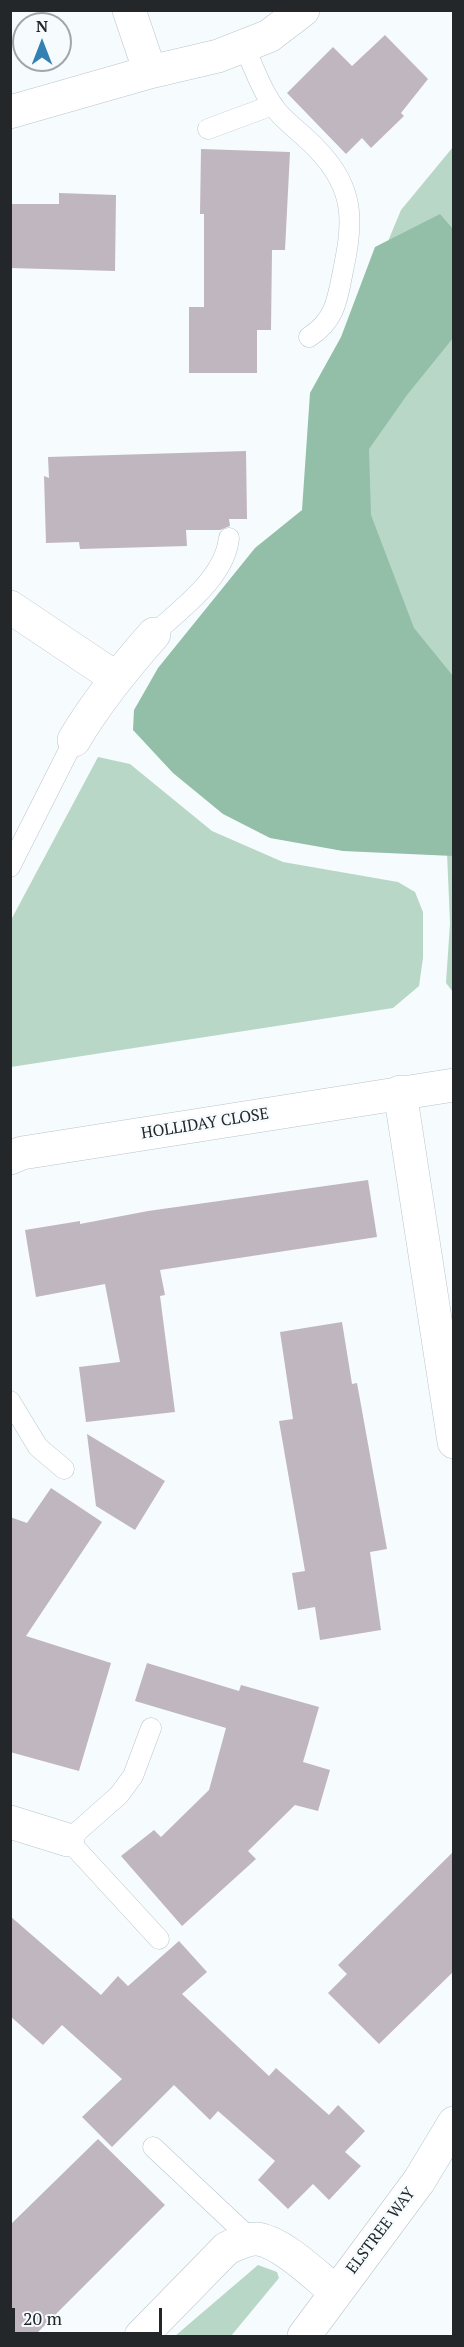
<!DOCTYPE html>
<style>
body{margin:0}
#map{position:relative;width:464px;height:2347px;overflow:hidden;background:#f6fbfe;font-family:"PT Serif",serif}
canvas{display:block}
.frame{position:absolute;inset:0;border:12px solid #23272a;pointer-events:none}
.north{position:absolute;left:12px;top:12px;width:60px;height:60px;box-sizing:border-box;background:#f6fbfe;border:2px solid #a2a6a9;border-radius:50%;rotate:0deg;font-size:16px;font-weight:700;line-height:24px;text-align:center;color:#23272a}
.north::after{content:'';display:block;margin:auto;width:21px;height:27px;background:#3381b3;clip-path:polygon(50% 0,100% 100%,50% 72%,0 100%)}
.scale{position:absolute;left:12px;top:2308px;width:150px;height:27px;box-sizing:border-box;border:3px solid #23272a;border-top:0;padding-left:8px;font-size:18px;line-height:21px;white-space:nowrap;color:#23272a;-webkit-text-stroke:4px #f6fbfe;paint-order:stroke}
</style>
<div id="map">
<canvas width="464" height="2347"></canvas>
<div class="frame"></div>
<div class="north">N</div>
<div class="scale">20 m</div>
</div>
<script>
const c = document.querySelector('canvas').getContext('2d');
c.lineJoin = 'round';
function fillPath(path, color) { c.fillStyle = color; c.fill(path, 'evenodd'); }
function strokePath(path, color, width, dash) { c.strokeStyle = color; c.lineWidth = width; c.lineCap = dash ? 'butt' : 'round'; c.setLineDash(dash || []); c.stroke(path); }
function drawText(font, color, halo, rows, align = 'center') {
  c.font = font + ' "PT Serif",serif'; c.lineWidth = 5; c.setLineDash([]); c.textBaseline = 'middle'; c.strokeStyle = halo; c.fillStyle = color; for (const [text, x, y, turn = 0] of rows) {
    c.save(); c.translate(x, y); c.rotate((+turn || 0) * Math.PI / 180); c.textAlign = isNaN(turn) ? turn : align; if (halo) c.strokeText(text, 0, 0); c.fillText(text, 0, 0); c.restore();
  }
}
fillPath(new Path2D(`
 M 453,147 L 453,734 L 340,622 L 336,366 L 401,210 Z
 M 98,757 L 130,764 L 212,831 L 283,862 L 398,882 L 415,892 L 423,912 L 423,958 L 419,986 L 393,1008 L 11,1067 L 11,920 Z
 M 447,853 L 454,856 L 453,992 L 446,983 L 450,923 Z
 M 258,2265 L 277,2272 L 279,2278 L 231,2336 L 175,2336 Z`), '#b9d7c6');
fillPath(new Path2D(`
 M 440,214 L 453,229 L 453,338 L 407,395 L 369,449 L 371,515 L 414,628 L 453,676 L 453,856 L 343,851 L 270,838 L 223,814 L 173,773 L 133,730 L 134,710 L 158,668 L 255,548 L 302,510 L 310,393 L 341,337 L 375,247 Z`), '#93bfa8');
fillPath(new Path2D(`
 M 385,35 L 428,79 L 401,113 L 404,116 L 371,148 L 362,138 L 346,154 L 287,93 L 333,47 L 352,66 Z
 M 201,149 L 290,152 L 285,250 L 272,250 L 271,330 L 257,330 L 257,373 L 189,373 L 189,307 L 204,307 L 204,214 L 200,214 Z
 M 59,193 L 116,195 L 115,271 L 10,268 L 10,204 L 59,204 Z
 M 246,451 L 247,519 L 229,519 L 230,526 L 220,530 L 186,530 L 187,546 L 80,549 L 79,542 L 46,543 L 44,476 L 49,478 L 48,457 Z
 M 368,1180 L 377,1237 L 160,1270 L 165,1295 L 160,1296 L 175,1412 L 86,1422 L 79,1367 L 120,1362 L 105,1284 L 36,1297 L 25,1230 L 80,1221 L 80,1224 L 148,1211 Z
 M 342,1322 L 352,1384 L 357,1383 L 387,1549 L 370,1552 L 381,1630 L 320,1640 L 315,1607 L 298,1610 L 292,1573 L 305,1571 L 279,1421 L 293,1419 L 280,1332 Z
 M 87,1434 L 165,1481 L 135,1530 L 96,1506 Z
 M 51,1488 L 102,1522 L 26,1636 L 111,1663 L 79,1771 L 10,1752 L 10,1517 L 27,1523 Z
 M 147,1663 L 239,1691 L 241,1685 L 319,1707 L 303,1762 L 330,1770 L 318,1811 L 295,1805 L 248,1851 L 256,1859 L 182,1926 L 121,1856 L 154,1830 L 161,1837 L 209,1790 L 226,1728 L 135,1701 Z
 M 453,1852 L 453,1972 L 379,2044 L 328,1993 L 347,1974 L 338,1965 Z
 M 10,1916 L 101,1995 L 118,1976 L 128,1986 L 179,1941 L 207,1972 L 182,1994 L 269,2076 L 276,2068 L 329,2115 L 338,2105 L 365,2131 L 345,2152 L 361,2166 L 329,2200 L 313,2184 L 288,2209 L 258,2180 L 275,2161 L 218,2111 L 210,2120 L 174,2085 L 112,2147 L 82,2117 L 122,2079 L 62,2025 L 43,2045 L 10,2016 Z
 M 98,2139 L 165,2205 L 33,2337 L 10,2337 L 10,2225 Z`), '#c0b6bf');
const service = new Path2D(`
 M 244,46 C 254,68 262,92 277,111 C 289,125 305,136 317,149 C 357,190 353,224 342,276 C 337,303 333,322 309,337
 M 208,129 L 273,105
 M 154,634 C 181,608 225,578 229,538
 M 10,867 L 74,740
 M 10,1401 L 38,1447 L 64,1469
 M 151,1728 L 133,1776 L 119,1795 L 68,1840 L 159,1939
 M 153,2147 L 252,2240`);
const minor = new Path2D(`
 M 150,72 L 218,56 L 269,36 L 303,10
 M 10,112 L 150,72 L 129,10
 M 10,607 L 116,678
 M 74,740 C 97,701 124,668 154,634
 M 400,1092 L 454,1442
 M 10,1158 L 22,1153 L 454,1085
 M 10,1822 L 68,1840
 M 141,2336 L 227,2248 C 237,2244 248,2238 258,2239 C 283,2243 316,2276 336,2292
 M 304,2336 L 419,2181 L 454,2123`);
strokePath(service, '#b9c4cc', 21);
strokePath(minor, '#b9c4cc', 34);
strokePath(service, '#fff', 20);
strokePath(minor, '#fff', 33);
drawText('16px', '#23272a', '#f6fbfe', [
 ["HOLLIDAY CLOSE",205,1124,-9],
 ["ELSTREE WAY",381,2231,-53]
]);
</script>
